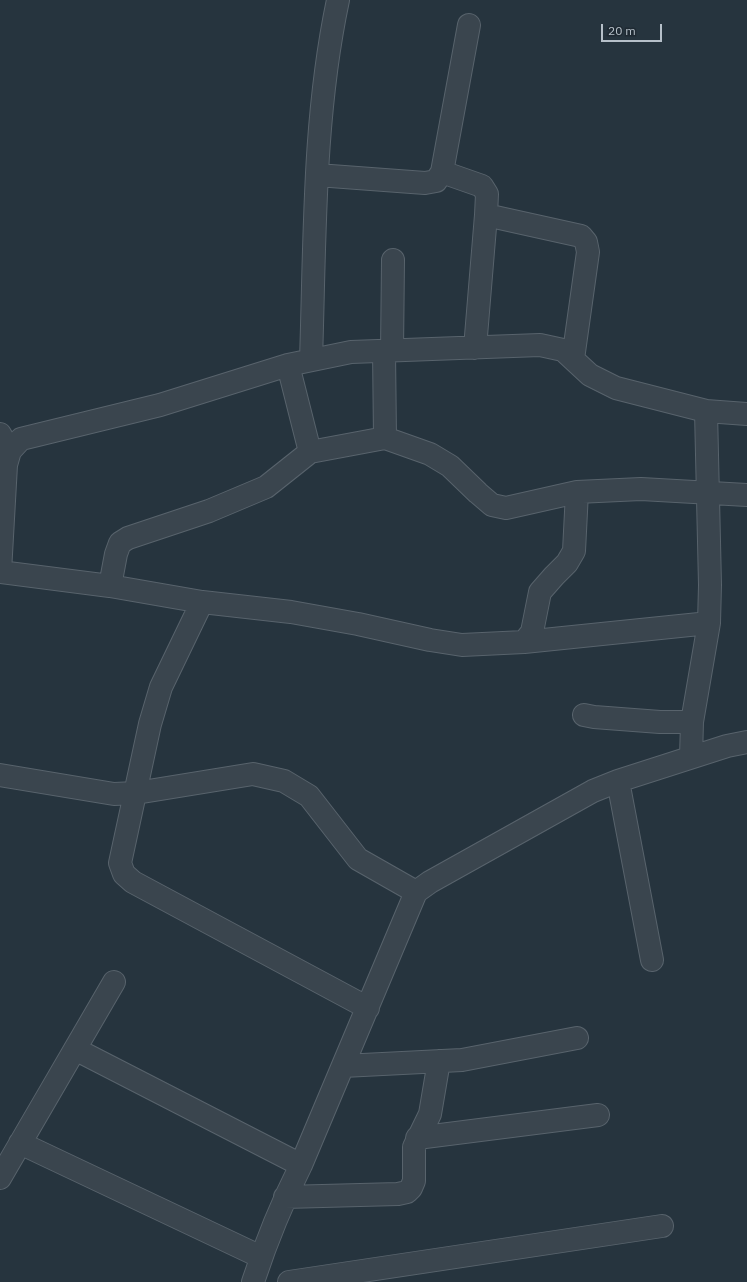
<!DOCTYPE html>
<style>
body{margin:0}
#map{position:relative;width:747px;height:1282px;overflow:hidden;background:#26343e;font-family:"IBM Plex Sans",sans-serif}
canvas{display:block}
.scale{position:absolute;left:601px;top:24px;width:61px;height:18px;box-sizing:border-box;border:2px solid #b6c0c9;border-top:0;padding-left:5px;font-size:12px;line-height:14px;white-space:nowrap;color:#b6c0c9;-webkit-text-stroke:3px #1f2a33;paint-order:stroke}
</style>
<div id="map">
<canvas width="747" height="1282"></canvas>
<div class="scale">20 m</div>
</div>
<script>
const c = document.querySelector('canvas').getContext('2d');
c.lineJoin = 'round';
function strokePath(path, color, width, dash) { c.strokeStyle = color; c.lineWidth = width; c.lineCap = dash ? 'butt' : 'round'; c.setLineDash(dash || []); c.stroke(path); }
const minor = new Path2D(`
 M 442,172 L 482,186 L 487,194 L 486,215 L 475,348
 M 317,175 L 425,183 L 436,181 L 442,172 L 469,25
 M 486,215 L 581,236 L 586,242 L 588,252 L 573,359
 M 384,351 L 385,438
 M 392,351 L 393,260
 M 311,360 C 315,240 313,118 338,0
 M 288,365 L 310,452
 M 0,434 L 10,451
 M 0,572 L 6,465 L 10,451 L 21,439 L 160,405 L 288,365 L 351,352 L 540,345 L 563,350 L 590,375 L 616,388 L 706,411 L 747,414
 M 0,572 L 110,586 L 202,602 L 291,612 L 358,624 L 430,640 L 462,645 L 524,642 L 709,623
 M 110,586 L 116,554 L 120,543 L 128,538 L 209,511 L 266,487 L 310,452 L 385,438 L 430,454 L 450,466 L 478,493 L 492,505 L 506,508 L 577,492 L 641,489 L 747,495
 M 202,602 L 161,687 L 150,724 L 120,863 L 124,874 L 133,882 L 368,1008
 M 524,642 L 532,632 L 540,592 L 554,576 L 567,563 L 574,551 L 577,492
 M 584,715 L 594,717 L 660,722 L 692,722
 M 691,757 L 692,722 L 709,623 L 710,585 L 706,411
 M 0,775 L 114,794 L 136,793 L 253,774 L 284,781 L 309,796 L 358,859 L 416,892
 M 618,781 L 652,960
 M 75,1049 L 301,1165
 M 343,1066 L 462,1060 L 577,1038
 M 417,1138 L 598,1115
 M 20,1143 L 261,1257
 M 0,1178 L 114,982
 M 285,1197 L 398,1194 L 407,1192 L 411,1188 L 414,1181 L 414,1147 L 430,1114 L 439,1061
 M 253,1282 C 266,1242 282,1203 301,1165 L 416,892 L 430,882 L 593,791 L 618,781 L 727,746 L 747,742
 M 289,1282 L 662,1226`);
strokePath(minor, '#58636c', 24);
strokePath(minor, '#3a454e', 22);
</script>
